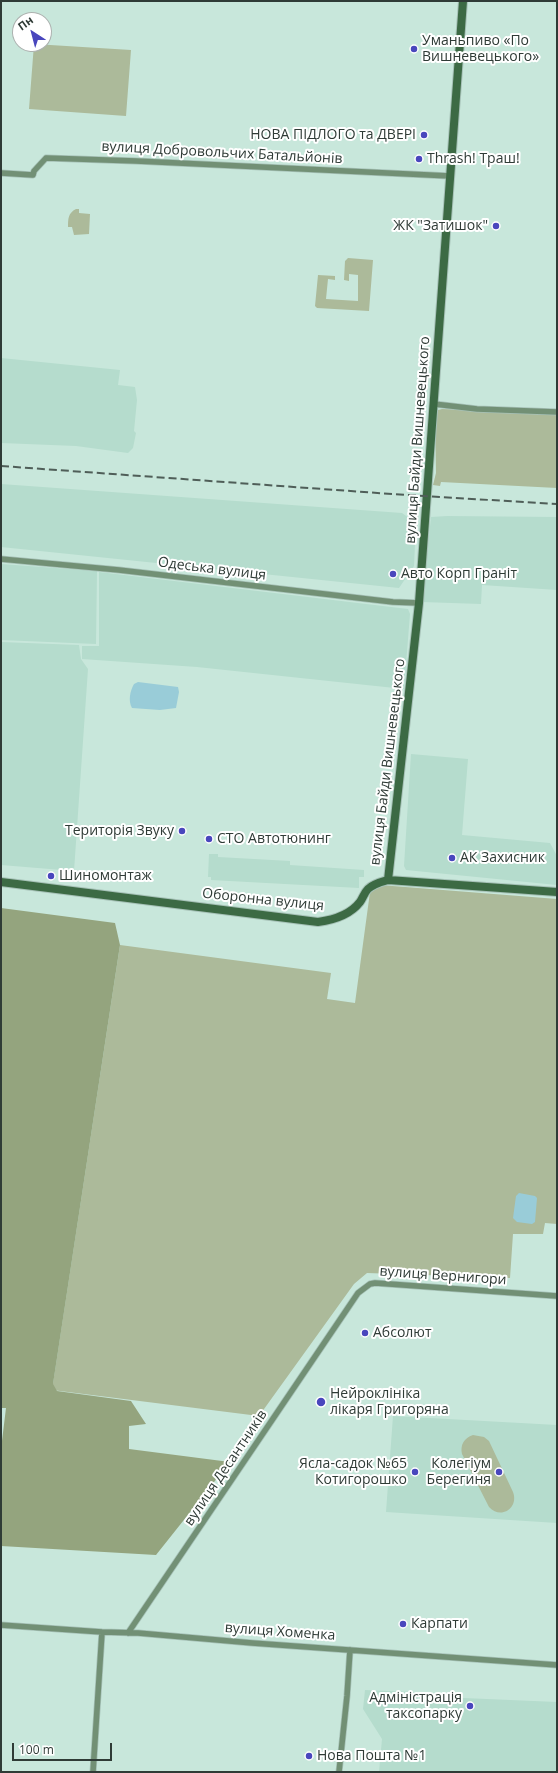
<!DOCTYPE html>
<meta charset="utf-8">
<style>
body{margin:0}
#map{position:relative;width:558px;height:1773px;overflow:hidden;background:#c8e7db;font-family:"Open Sans",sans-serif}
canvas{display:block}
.frame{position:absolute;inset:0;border:2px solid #2f3b36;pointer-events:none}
.north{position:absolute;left:12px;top:12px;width:40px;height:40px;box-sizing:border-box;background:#fff;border:1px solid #acb1af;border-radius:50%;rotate:324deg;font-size:11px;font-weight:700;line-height:16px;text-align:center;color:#2f3b36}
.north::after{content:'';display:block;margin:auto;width:14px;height:18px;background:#4946bd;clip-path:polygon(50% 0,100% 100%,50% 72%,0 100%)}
.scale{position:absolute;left:12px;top:1743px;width:100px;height:18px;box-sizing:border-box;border:2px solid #2f3b36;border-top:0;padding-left:5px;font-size:12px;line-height:14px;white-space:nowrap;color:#2f3b36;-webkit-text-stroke:3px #fff;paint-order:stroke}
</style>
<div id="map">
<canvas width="558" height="1773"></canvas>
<div class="frame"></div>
<div class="north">Пн</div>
<div class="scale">100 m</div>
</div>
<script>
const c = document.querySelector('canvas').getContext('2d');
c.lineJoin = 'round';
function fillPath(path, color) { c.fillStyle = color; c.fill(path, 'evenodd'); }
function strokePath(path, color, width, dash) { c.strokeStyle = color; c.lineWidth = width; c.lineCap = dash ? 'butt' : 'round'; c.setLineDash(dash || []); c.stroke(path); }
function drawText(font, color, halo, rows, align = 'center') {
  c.font = font + ' "Open Sans",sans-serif'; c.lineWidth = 4; c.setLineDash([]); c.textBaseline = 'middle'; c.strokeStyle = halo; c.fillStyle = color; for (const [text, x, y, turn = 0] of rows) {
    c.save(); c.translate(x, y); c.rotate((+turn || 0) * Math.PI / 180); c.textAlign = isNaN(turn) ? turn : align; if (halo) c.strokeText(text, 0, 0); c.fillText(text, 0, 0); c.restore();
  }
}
fillPath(new Path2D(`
 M 1,358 L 120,370 L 118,385 L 135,387 L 137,400 L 134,431 L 136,433 L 133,448 L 128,453 L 76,446 L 1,443 Z
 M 1,484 L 402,513 L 416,523 L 414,566 L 399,588 L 1,547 Z
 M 447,516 L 557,517 L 557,590 L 482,585 L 481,604 L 422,602 L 431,517 Z
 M 1,564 L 97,571 L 96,644 L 1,640 Z
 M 99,572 L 408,609 L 410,614 L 404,689 L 197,667 L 82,659 L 82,646 L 99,646 Z
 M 1,642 L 79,645 L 81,659 L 88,669 L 74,871 L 1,865 Z
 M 411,754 L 468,759 L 462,835 L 550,843 L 557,856 L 557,885 L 406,870 L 404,866 Z
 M 209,854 L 218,854 L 218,857 L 290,861 L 290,865 L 364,870 L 364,877 L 359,877 L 359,888 L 211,880 L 211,877 L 208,877 Z
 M 393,1416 L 557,1425 L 557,1523 L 386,1512 Z
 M 365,1690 L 434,1693 L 440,1697 L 557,1702 L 557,1772 L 379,1772 L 382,1739 L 363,1709 Z`), '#b5dccd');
fillPath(new Path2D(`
 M 34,44 L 131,50 L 126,116 L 29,109 Z
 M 76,209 L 79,209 L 79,213 L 90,214 L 89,234 L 74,235 L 72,227 L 68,227 C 68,219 68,213 76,209 Z
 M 348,258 L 373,260 L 369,311 L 317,308 L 315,306 L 318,275 L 335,276 L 335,280 L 328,279 L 326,299 L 358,301 L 358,275 L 349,274 L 349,281 L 344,280 L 345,261 Z
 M 442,409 L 557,413 L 557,488 L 441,482 L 440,486 L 433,485 L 436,473 L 435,414 L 438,410 Z
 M 380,885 L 557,899 L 557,1224 L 545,1223 L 543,1234 L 513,1234 L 510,1278 L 367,1273 L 354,1284 L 259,1416 L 52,1390 L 120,945 L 331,973 L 327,999 L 355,1003 L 370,892 Z
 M 473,1435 L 484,1437 L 489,1441 L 513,1492 C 519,1508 501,1520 489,1507 L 462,1454 C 460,1445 464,1438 473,1435 Z`), '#acba9a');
fillPath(new Path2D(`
 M 1,908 L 115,923 L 120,945 L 53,1384 L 57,1391 L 131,1401 L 146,1424 L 129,1426 L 129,1449 L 230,1462 L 156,1555 L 1,1546 L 1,1449 L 6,1408 L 1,1408 Z`), '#94a47e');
fillPath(new Path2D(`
 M 138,682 L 178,687 L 179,692 L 176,708 L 160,710 L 132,708 C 128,701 130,691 134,684 Z
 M 519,1193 L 535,1196 L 537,1198 L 535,1222 L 532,1224 L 517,1222 L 513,1218 L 516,1196 Z`), '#99ccd8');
const street = new Path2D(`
 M 1,173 L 33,175 L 34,171 L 46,158 L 136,161 L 450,176
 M 434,404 L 477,409 L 557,412
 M 1,559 L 119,570 L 393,602 L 419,603
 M 1,1625 L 102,1632 L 138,1633 L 252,1643 L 557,1665
 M 128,1633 L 358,1293 L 370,1284 L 375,1283 L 557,1296
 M 93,1772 L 102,1632
 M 339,1772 L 347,1696 L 350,1650`);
const secondary = new Path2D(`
 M 388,880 L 419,603 L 463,1
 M 1,882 L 318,922 C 333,920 350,915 360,902 C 363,898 364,893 368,889 C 373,884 381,882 388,880 L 557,892`);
strokePath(street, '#a6c1b7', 7);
strokePath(secondary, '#a6c1b7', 10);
strokePath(street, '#729075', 5.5);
strokePath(secondary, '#3c6a44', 8);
strokePath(new Path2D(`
 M 1,466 L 406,495 L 557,504`), '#4f5e58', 2, [8, 4]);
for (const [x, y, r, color] of [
 [414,49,4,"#4946bd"],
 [424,135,4,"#4946bd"],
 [419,159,4,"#4946bd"],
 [496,226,4,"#4946bd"],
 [393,574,4,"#4946bd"],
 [182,831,4,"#4946bd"],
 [209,839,4,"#4946bd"],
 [452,858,4,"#4946bd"],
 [51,876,4,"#4946bd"],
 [365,1333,4,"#4946bd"],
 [321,1402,5,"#4946bd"],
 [415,1472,4,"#4946bd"],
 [499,1472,4,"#4946bd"],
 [403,1624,4,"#4946bd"],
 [470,1706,4,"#4946bd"],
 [309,1756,4,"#4946bd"]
]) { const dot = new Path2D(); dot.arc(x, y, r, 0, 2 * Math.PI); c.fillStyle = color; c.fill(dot); strokePath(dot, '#fff', 1.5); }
drawText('14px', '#2f3b36', '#fff', [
 ["Уманьпиво «По",422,41],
 ["Вишневецького»",422,57],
 ["НОВА ПІДЛОГО та ДВЕРІ",416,135,"right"],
 ["Thrash! Траш!",427,159],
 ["ЖК \"Затишок\"",488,226,"right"],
 ["Авто Корп Граніт",401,574],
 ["Територія Звуку",174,831,"right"],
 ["СТО Автотюнинг",217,839],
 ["АК Захисник",460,858],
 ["Шиномонтаж",59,876],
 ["Абсолют",373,1333],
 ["Нейроклініка",330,1394],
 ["лікаря Григоряна",330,1410],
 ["Ясла-садок №65",407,1464,"right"],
 ["Котигорошко",407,1480,"right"],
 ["Колегіум",491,1464,"right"],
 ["Берегиня",491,1480,"right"],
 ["Карпати",411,1624],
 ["Адміністрація",462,1698,"right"],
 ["таксопарку",462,1714,"right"],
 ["Нова Пошта №1",317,1756]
], 'left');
drawText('14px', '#2f3b36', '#fff', [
 ["вулиця Добровольчих Батальйонів",222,153,3],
 ["вулиця Байди Вишневецького",418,440,-86],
 ["Одеська вулиця",212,569,7],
 ["вулиця Байди Вишневецького",388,762,-83],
 ["Оборонна вулиця",263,900,6],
 ["вулиця Вернигори",443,1276,4],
 ["вулиця Десантників",226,1468,-56],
 ["вулиця Хоменка",280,1632,4]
]);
</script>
